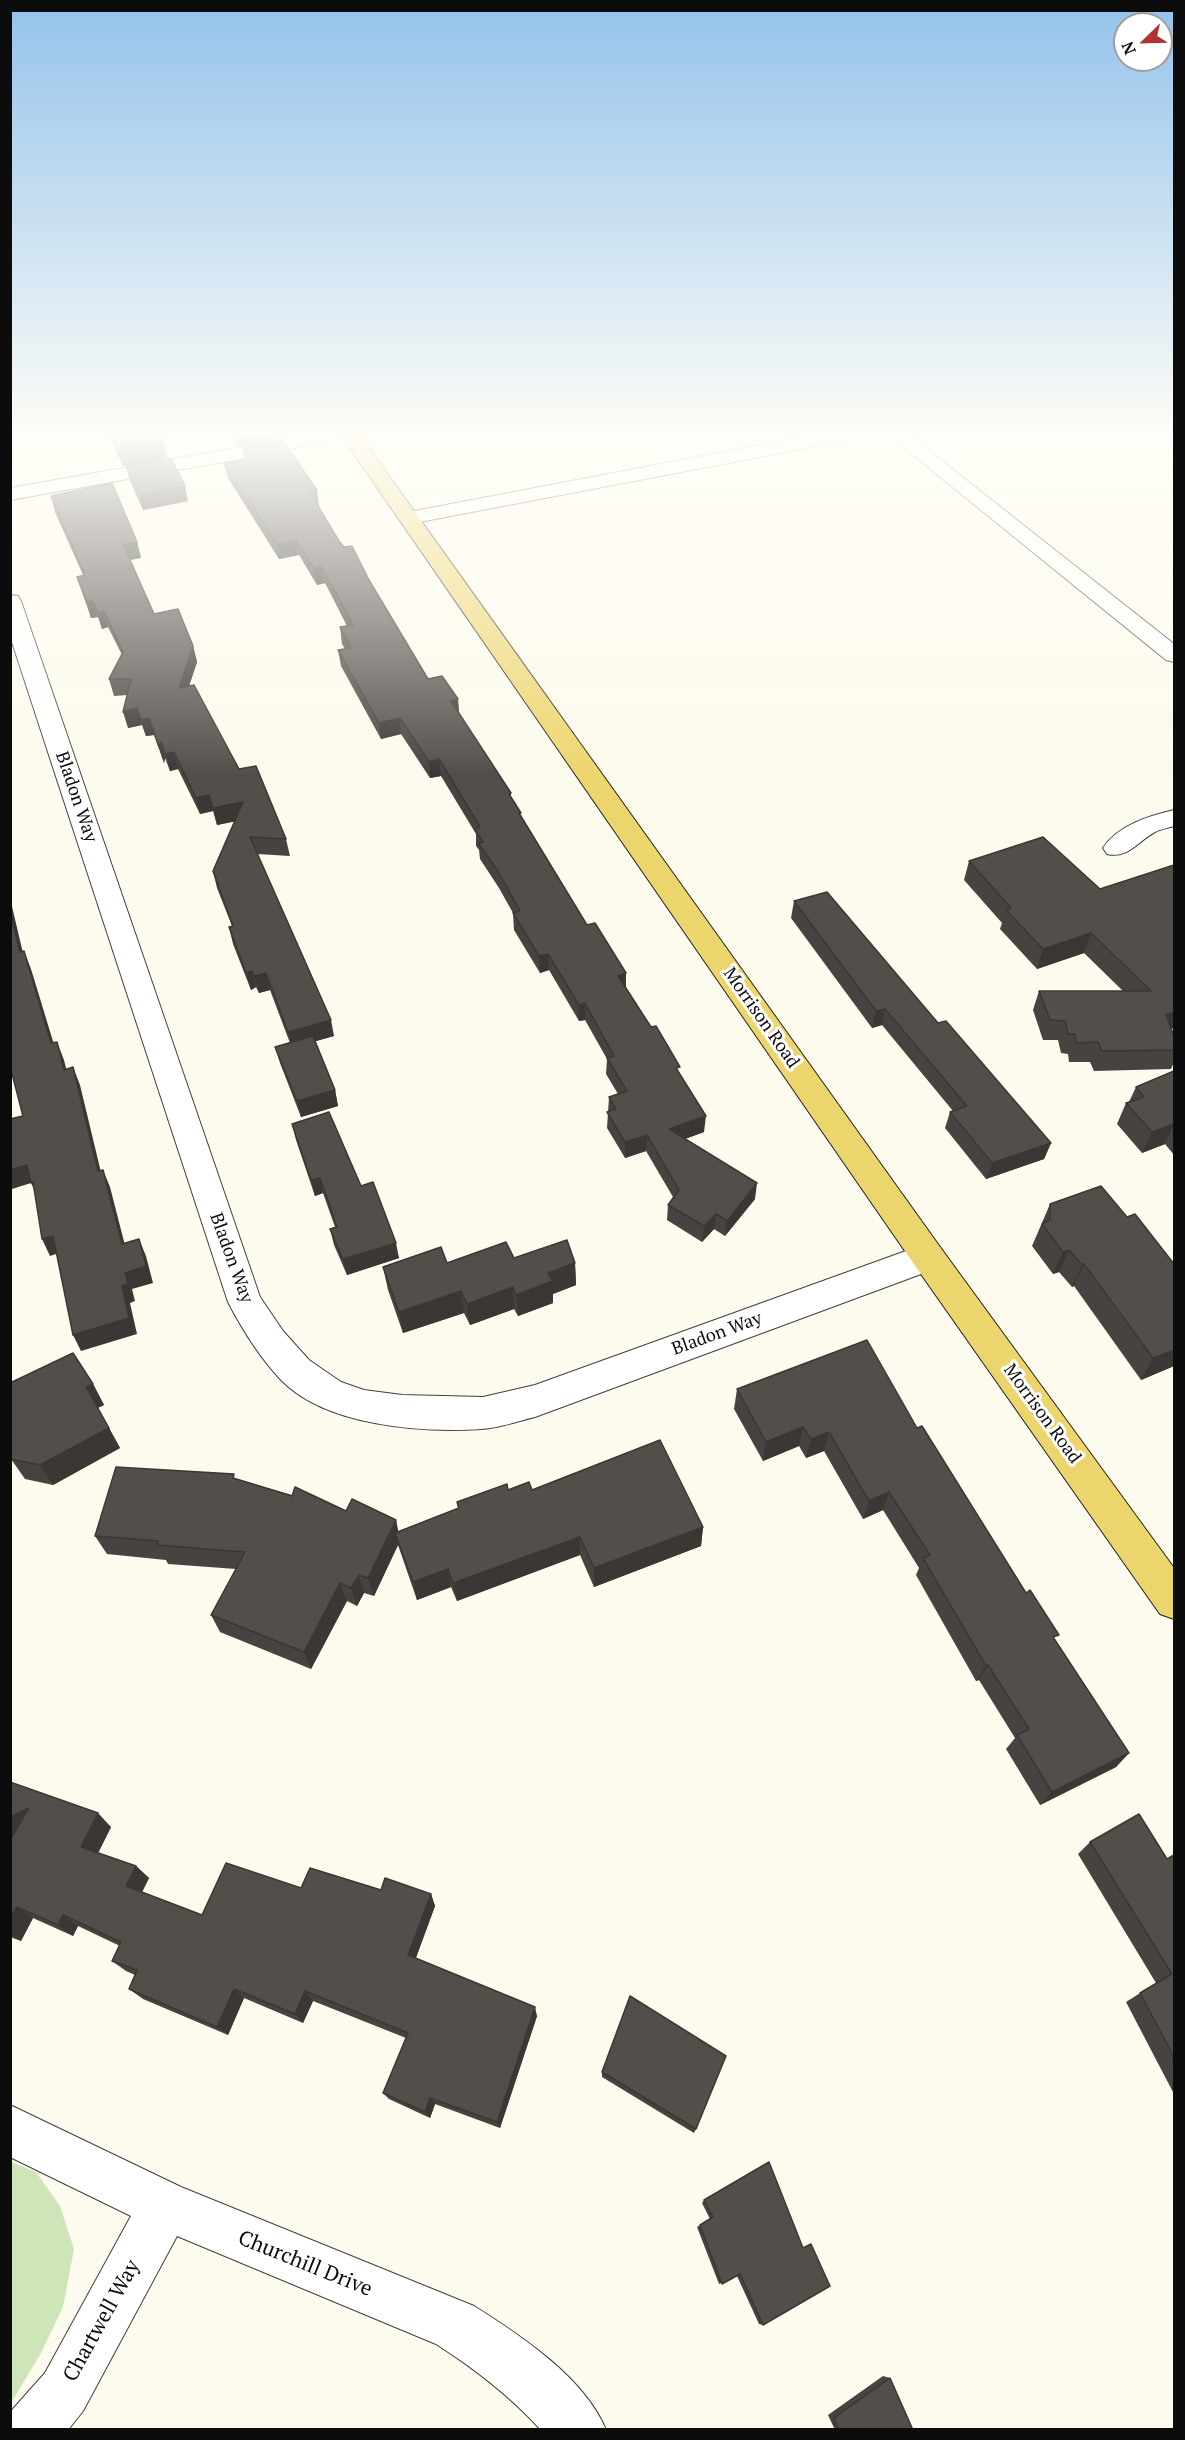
<!DOCTYPE html>
<style>
body{margin:0}
#map{position:relative;width:1185px;height:2440px;overflow:hidden;background:#fdfbed;font-family:"PT Serif",serif}
canvas{display:block}
.frame{position:absolute;inset:0;border:12px solid #0c0c0c;pointer-events:none}
.north{position:absolute;left:1113px;top:12px;width:60px;height:60px;box-sizing:border-box;background:#fff;border:2px solid #9e9e9e;border-radius:50%;rotate:247deg;font-size:16px;font-weight:700;line-height:24px;text-align:center;color:#0c0c0c}
.north::after{content:'';display:block;margin:auto;width:21px;height:27px;background:#b03231;clip-path:polygon(50% 0,100% 100%,50% 72%,0 100%)}
</style>
<div id="map">
<canvas width="1185" height="2440"></canvas>
<div class="frame"></div>
<div class="north">N</div>
</div>
<script>
const c = document.querySelector('canvas').getContext('2d');
c.lineJoin = 'round';
function fillPath(path, color) { c.fillStyle = color; c.fill(path, 'evenodd'); }
function strokePath(path, color, width, dash) { c.strokeStyle = color; c.lineWidth = width; c.lineCap = dash ? 'butt' : 'round'; c.setLineDash(dash || []); c.stroke(path); }
function drawText(font, color, halo, rows, align = 'center') {
  c.font = font + ' "PT Serif",serif'; c.lineWidth = 6; c.setLineDash([]); c.textBaseline = 'middle'; c.strokeStyle = halo; c.fillStyle = color; for (const [text, x, y, turn = 0] of rows) {
    c.save(); c.translate(x, y); c.rotate((+turn || 0) * Math.PI / 180); c.textAlign = isNaN(turn) ? turn : align; if (halo) c.strokeText(text, 0, 0); c.fillText(text, 0, 0); c.restore();
  }
}
fillPath(new Path2D(`
 M 11,2162 L 36,2172 L 60,2206 L 74,2249 L 63,2307 L 41,2353 L 11,2403 Z`), '#cee5ba');
const minor = new Path2D(`
 M 301,434 L 341,434 L 339,438 L 268,454 L 10,500 L 10,488 L 264,443 Z
 M 818,434 L 858,434 L 856,438 L 849,440 L 409,524 L 402,522 L 399,518 L 402,514 L 409,512 Z
 M 887,434 L 908,434 L 1174,644 L 1174,662 L 1166,660 Z
 M 10,595 L 18,596 L 21,601 L 260,1297 L 283,1331 L 309,1360 L 341,1382 L 364,1390 L 402,1395 L 483,1397 L 535,1385 L 928,1243 L 940,1247 L 945,1257 L 940,1267 L 535,1417 C 518,1421 499,1428 482,1429 C 421,1433 327,1426 282,1381 C 261,1359 242,1329 228,1302 L 10,636 Z
 M 1174,810 L 1174,826 C 1168,828 1161,829 1155,832 C 1138,841 1128,859 1107,854 L 1103,848 C 1118,825 1149,816 1174,810 Z
 M 10,2105 L 181,2187 L 474,2306 C 520,2335 585,2378 606,2430 L 541,2430 C 509,2395 475,2369 436,2344 L 177,2236 L 83,2411 L 68,2430 L 10,2430 L 12,2410 L 45,2373 L 131,2216 L 10,2157 Z`);
const primary = new Path2D(`
 M 340,434 L 359,434 L 940,1247 L 1174,1568 L 1174,1619 L 1160,1614 L 916,1267 Z`);
strokePath(minor, '#3f3f3f', 2);
strokePath(primary, '#1d1d1d', 2);
fillPath(minor, '#fff');
fillPath(primary, '#edd56e');
fillPath(new Path2D(`
 M 108,434 L 160,434 L 167,458 L 123,466 Z
 M 230,434 L 274,434 L 275,438 L 237,446 Z
 M 242,445 L 319,505 L 318,505 L 339,541 L 369,580 L 428,679 L 458,699 L 459,713 L 511,793 L 511,797 L 521,817 L 587,925 L 626,973 L 626,987 L 680,1074 L 704,1132 L 685,1139 L 755,1199 L 725,1236 L 714,1229 L 702,1242 L 667,1220 L 668,1205 L 673,1197 L 646,1151 L 625,1158 L 607,1128 L 609,1097 L 618,1094 L 606,1074 L 607,1059 L 585,1020 L 579,1021 L 549,970 L 540,973 L 514,930 L 513,913 L 499,888 L 480,859 L 479,850 L 476,846 L 476,834 L 441,776 L 430,778 L 401,734 L 381,739 L 341,666 L 338,650 L 345,649 L 342,644 L 340,627 L 347,626 L 325,583 L 317,585 L 299,555 L 279,559 L 228,478 L 224,463 L 245,459 Z
 M 126,466 L 188,501 L 143,510 L 130,481 Z
 M 51,496 L 137,542 L 141,558 L 130,560 L 154,614 L 193,646 L 197,662 L 189,686 L 239,769 L 286,839 L 290,856 L 257,854 L 334,1036 L 315,1041 L 335,1090 L 338,1106 L 301,1117 L 280,1063 L 275,1047 L 290,1043 L 270,990 L 259,993 L 256,987 L 251,990 L 233,944 L 229,927 L 232,926 L 217,888 L 213,871 L 235,821 L 217,825 L 213,811 L 200,814 L 178,769 L 170,771 L 165,758 L 164,763 L 154,735 L 146,736 L 142,725 L 128,728 L 127,695 L 114,696 L 109,679 L 122,655 L 108,627 L 102,629 L 98,617 L 91,618 L 82,592 L 77,577 L 83,575 L 55,512 Z
 M 969,861 L 1100,889 L 1174,1036 L 1174,1062 L 1171,1069 L 1094,1071 L 1090,1062 L 1069,1062 L 1068,1054 L 1061,1053 L 1058,1040 L 1043,1040 L 1033,1010 L 1039,991 L 1123,991 L 1084,953 L 1037,969 L 1000,929 L 1002,923 L 964,880 Z
 M 794,901 L 938,1023 L 1051,1143 L 1044,1159 L 986,1179 L 945,1128 L 950,1112 L 953,1111 L 882,1025 L 872,1028 L 791,918 Z
 M 1174,1071 L 1174,1155 L 1165,1144 L 1142,1153 L 1117,1124 L 1126,1103 L 1129,1102 L 1136,1087 Z
 M 292,1124 L 361,1186 L 399,1258 L 347,1275 L 334,1245 L 330,1229 L 335,1227 L 323,1193 L 315,1196 L 296,1140 Z
 M 1050,1204 L 1174,1366 L 1141,1380 L 1074,1286 L 1072,1287 L 1059,1272 L 1053,1274 L 1032,1246 Z
 M 514,1258 L 575,1263 L 576,1285 L 553,1294 L 553,1303 L 518,1316 L 514,1309 L 470,1325 L 464,1313 L 403,1333 L 388,1290 L 383,1267 Z
 M 93,1384 L 104,1405 L 98,1408 L 120,1448 L 53,1485 L 25,1479 L 11,1459 Z
 M 737,1389 L 917,1428 L 1129,1753 L 1116,1767 L 1040,1805 L 1006,1749 L 1015,1738 L 979,1680 L 976,1681 L 916,1575 L 919,1568 L 883,1510 L 863,1519 L 824,1451 L 806,1458 L 799,1446 L 763,1461 L 734,1409 Z
 M 237,1479 L 346,1511 L 396,1520 L 398,1532 L 458,1508 L 457,1502 L 508,1490 L 532,1490 L 703,1527 L 701,1546 L 594,1587 L 580,1555 L 457,1601 L 451,1587 L 417,1600 L 398,1545 L 374,1596 L 364,1593 L 357,1606 L 347,1601 L 311,1669 L 220,1632 L 211,1615 L 236,1569 L 168,1564 L 166,1560 L 107,1554 L 95,1536 Z
 M 10,1782 L 111,1827 L 98,1853 L 136,1866 L 149,1878 L 142,1892 L 202,1915 L 301,1888 L 381,1890 L 431,1894 L 435,1906 L 416,1958 L 537,2016 L 500,2128 L 435,2104 L 430,2118 L 389,2099 L 383,2093 L 406,2038 L 313,2001 L 303,2023 L 244,1998 L 228,2035 L 143,1999 L 129,1989 L 135,1975 L 126,1971 L 112,1961 L 120,1946 L 78,1926 L 73,1936 L 33,1918 L 21,1941 L 10,1937 L 10,1840 L 12,1838 L 10,1839 Z
 M 1090,1842 L 1167,1859 L 1174,1855 L 1174,2094 L 1126,2002 L 1156,1983 L 1078,1854 Z
 M 602,2072 L 696,2129 L 694,2133 L 602,2077 Z
 M 704,2200 L 803,2248 L 811,2244 L 763,2325 L 759,2324 L 737,2276 L 719,2284 L 697,2227 L 710,2219 L 702,2203 Z
 M 883,2376 L 890,2378 L 913,2430 L 835,2430 L 828,2415 Z`), '#484340');
fillPath(new Path2D(`
 M 235,434 L 274,434 L 275,438 L 237,446 Z
 M 164,443 L 167,458 L 123,466 L 119,451 Z
 M 185,486 L 188,501 L 143,510 L 140,494 Z
 M 317,490 L 319,505 L 312,507 L 309,491 Z
 M 296,540 L 299,555 L 279,559 L 277,544 Z
 M 137,542 L 141,558 L 127,560 L 123,544 Z
 M 322,567 L 325,583 L 317,585 L 314,569 Z
 M 93,601 L 98,617 L 91,618 L 87,602 Z
 M 104,611 L 108,627 L 102,629 L 98,613 Z
 M 193,646 L 197,662 L 183,704 L 179,688 Z
 M 458,699 L 459,716 L 451,701 Z
 M 137,708 L 142,725 L 128,728 L 123,712 Z
 M 149,718 L 154,735 L 146,736 L 141,720 Z
 M 400,718 L 401,734 L 381,739 L 379,723 Z
 M 161,742 L 165,758 L 164,763 L 159,747 Z
 M 174,752 L 178,769 L 170,771 L 166,754 Z
 M 439,759 L 441,776 L 430,778 L 429,762 Z
 M 209,795 L 213,811 L 200,814 L 196,798 Z
 M 243,802 L 247,819 L 217,825 L 213,808 Z
 M 10,898 L 27,970 L 20,952 L 10,913 Z
 M 1091,933 L 1084,953 L 1037,969 L 1043,949 Z
 M 24,951 L 31,969 L 59,1061 L 51,1043 Z
 M 548,954 L 549,970 L 540,973 L 539,956 Z
 M 252,971 L 256,987 L 251,990 L 246,973 Z
 M 266,973 L 270,990 L 259,993 L 254,976 Z
 M 626,973 L 626,989 L 618,976 Z
 M 585,1003 L 585,1020 L 579,1021 L 579,1005 Z
 M 885,1009 L 882,1025 L 872,1028 L 876,1011 Z
 M 1174,1012 L 1174,1028 L 1157,1034 L 1166,1015 Z
 M 331,1020 L 334,1036 L 292,1048 L 288,1032 Z
 M 57,1042 L 64,1060 L 71,1088 L 64,1070 Z
 M 73,1067 L 80,1085 L 105,1189 L 98,1171 Z
 M 335,1090 L 338,1106 L 301,1117 L 297,1101 Z
 M 706,1116 L 704,1132 L 668,1145 L 669,1129 Z
 M 1174,1124 L 1165,1144 L 1142,1153 L 1152,1132 Z
 M 647,1135 L 646,1151 L 625,1158 L 625,1142 Z
 M 1051,1143 L 1044,1159 L 986,1179 L 992,1163 Z
 M 27,1165 L 39,1200 L 31,1183 L 12,1189 L 10,1186 L 10,1170 Z
 M 103,1170 L 110,1187 L 129,1261 L 122,1244 Z
 M 320,1178 L 323,1193 L 315,1196 L 311,1180 Z
 M 757,1183 L 755,1199 L 725,1236 L 727,1221 Z
 M 716,1214 L 714,1229 L 702,1242 L 704,1226 Z
 M 53,1236 L 62,1252 L 50,1256 L 42,1239 Z
 M 139,1239 L 146,1256 L 153,1283 L 132,1289 L 135,1301 L 130,1303 L 137,1334 L 81,1351 L 73,1335 L 122,1286 L 125,1273 Z
 M 396,1243 L 399,1258 L 347,1275 L 343,1259 Z
 M 1069,1250 L 1059,1272 L 1053,1274 L 1063,1252 Z
 M 575,1263 L 576,1285 L 553,1294 L 553,1303 L 518,1316 L 516,1295 L 548,1273 Z
 M 1084,1264 L 1074,1286 L 1072,1287 L 1082,1265 Z
 M 513,1287 L 514,1309 L 470,1325 L 467,1304 Z
 M 461,1291 L 464,1313 L 403,1333 L 399,1312 Z
 M 1174,1350 L 1174,1366 L 1141,1380 L 1153,1358 Z
 M 93,1384 L 104,1405 L 97,1408 L 86,1387 Z
 M 803,1427 L 799,1446 L 763,1461 L 766,1442 Z
 M 109,1428 L 120,1448 L 53,1485 L 40,1465 Z
 M 829,1432 L 824,1451 L 806,1458 L 811,1439 Z
 M 889,1492 L 883,1510 L 863,1519 L 869,1501 Z
 M 396,1520 L 400,1540 L 395,1533 L 398,1545 L 374,1596 L 368,1578 Z
 M 703,1527 L 701,1546 L 594,1587 L 594,1568 Z
 M 580,1537 L 580,1555 L 457,1601 L 453,1583 Z
 M 448,1569 L 451,1587 L 417,1600 L 413,1582 Z
 M 359,1575 L 364,1593 L 357,1606 L 351,1588 Z
 M 340,1583 L 347,1601 L 311,1669 L 304,1652 Z
 M 988,1665 L 979,1680 L 976,1681 L 986,1666 Z
 M 1129,1753 L 1116,1767 L 1040,1805 L 1052,1792 Z
 M 29,1808 L 44,1821 L 10,1839 L 10,1817 Z
 M 98,1813 L 111,1827 L 95,1859 L 81,1847 Z
 M 136,1866 L 149,1878 L 139,1898 L 126,1886 Z
 M 431,1894 L 435,1906 L 413,1965 L 408,1955 Z
 M 17,1907 L 33,1918 L 21,1941 L 10,1934 L 10,1919 Z
 M 63,1915 L 78,1926 L 73,1936 L 58,1925 Z
 M 234,1989 L 244,1998 L 228,2035 L 217,2027 Z
 M 305,1991 L 313,2001 L 303,2023 L 295,2014 Z
 M 535,2007 L 537,2016 L 500,2128 L 497,2122 Z
 M 430,2098 L 435,2104 L 430,2118 L 425,2112 Z`), '#3b3734');
const building = new Path2D(`
 M 111,434 L 160,434 L 164,443 L 119,451 Z
 M 281,438 L 317,490 L 309,491 L 339,541 L 344,547 L 352,546 L 369,580 L 428,679 L 442,676 L 458,699 L 451,701 L 511,793 L 509,794 L 521,813 L 519,813 L 587,925 L 595,923 L 626,973 L 618,976 L 651,1027 L 656,1026 L 680,1067 L 676,1068 L 706,1116 L 669,1129 L 757,1183 L 727,1221 L 716,1214 L 704,1226 L 668,1205 L 679,1190 L 647,1135 L 625,1142 L 607,1112 L 616,1109 L 609,1097 L 627,1091 L 607,1058 L 614,1056 L 585,1003 L 579,1005 L 548,954 L 539,956 L 513,913 L 520,911 L 498,871 L 478,843 L 483,842 L 475,829 L 480,827 L 439,759 L 429,762 L 400,718 L 379,723 L 338,650 L 351,648 L 340,627 L 353,625 L 322,567 L 314,569 L 296,540 L 277,544 L 224,463 L 250,459 L 242,445 Z
 M 171,458 L 185,486 L 140,494 L 126,466 Z
 M 112,483 L 137,542 L 123,544 L 154,614 L 178,609 L 193,646 L 179,688 L 194,685 L 239,769 L 256,766 L 286,839 L 250,837 L 331,1020 L 288,1032 L 266,973 L 254,976 L 252,971 L 246,973 L 229,927 L 233,926 L 213,871 L 243,802 L 213,808 L 209,795 L 196,798 L 174,752 L 166,754 L 161,742 L 159,747 L 149,718 L 141,720 L 137,708 L 123,712 L 131,679 L 109,679 L 123,652 L 104,611 L 98,613 L 93,601 L 87,602 L 77,577 L 85,575 L 51,496 Z
 M 1043,837 L 1100,889 L 1174,865 L 1174,1012 L 1166,1015 L 1174,1036 L 1174,1050 L 1102,1051 L 1098,1042 L 1076,1043 L 1075,1034 L 1068,1034 L 1065,1021 L 1050,1020 L 1039,991 L 1151,991 L 1091,933 L 1043,949 L 1006,910 L 1011,908 L 969,861 Z
 M 827,892 L 938,1023 L 946,1021 L 1051,1143 L 992,1163 L 950,1112 L 967,1106 L 885,1009 L 876,1011 L 794,901 Z
 M 10,913 L 20,952 L 24,951 L 51,1043 L 57,1042 L 64,1070 L 73,1067 L 98,1171 L 103,1170 L 122,1244 L 139,1239 L 146,1266 L 125,1273 L 128,1284 L 122,1286 L 129,1318 L 73,1335 L 53,1236 L 42,1239 L 33,1182 L 31,1183 L 27,1165 L 10,1170 L 10,1119 L 23,1116 L 10,1066 Z
 M 313,1036 L 335,1090 L 297,1101 L 275,1047 Z
 M 1174,1071 L 1174,1124 L 1152,1132 L 1126,1103 L 1144,1097 L 1136,1087 Z
 M 329,1112 L 361,1186 L 373,1182 L 396,1243 L 343,1259 L 330,1229 L 337,1227 L 320,1178 L 311,1180 L 292,1124 Z
 M 1101,1186 L 1127,1217 L 1135,1214 L 1174,1264 L 1174,1350 L 1153,1358 L 1084,1264 L 1082,1265 L 1069,1250 L 1063,1252 L 1042,1224 L 1050,1220 L 1050,1204 Z
 M 567,1240 L 575,1263 L 548,1273 L 553,1281 L 516,1295 L 513,1287 L 467,1304 L 461,1291 L 399,1312 L 383,1267 L 441,1247 L 447,1263 L 506,1242 L 514,1258 Z
 M 867,1340 L 917,1428 L 922,1426 L 1026,1593 L 1030,1590 L 1059,1635 L 1053,1637 L 1129,1753 L 1052,1792 L 1017,1735 L 1029,1729 L 988,1665 L 986,1666 L 923,1558 L 930,1555 L 889,1492 L 869,1501 L 829,1432 L 811,1439 L 803,1427 L 766,1442 L 737,1389 Z
 M 73,1353 L 93,1384 L 86,1387 L 109,1428 L 40,1465 L 11,1459 L 10,1383 Z
 M 660,1440 L 703,1527 L 594,1568 L 580,1537 L 453,1583 L 448,1569 L 413,1582 L 395,1533 L 459,1508 L 457,1502 L 507,1484 L 508,1490 L 529,1482 L 532,1490 Z
 M 116,1467 L 234,1474 L 233,1478 L 292,1496 L 295,1487 L 346,1511 L 352,1499 L 396,1520 L 368,1578 L 359,1575 L 351,1588 L 340,1583 L 304,1652 L 211,1615 L 245,1552 L 158,1545 L 158,1541 L 95,1536 Z
 M 10,1782 L 98,1813 L 81,1847 L 136,1866 L 126,1886 L 202,1915 L 226,1863 L 301,1888 L 310,1868 L 381,1890 L 385,1878 L 431,1894 L 408,1955 L 535,2007 L 497,2122 L 430,2098 L 425,2112 L 383,2093 L 408,2033 L 305,1991 L 295,2014 L 234,1989 L 217,2027 L 129,1989 L 137,1970 L 112,1961 L 121,1942 L 63,1915 L 58,1925 L 17,1907 L 10,1919 L 10,1840 L 29,1808 L 10,1817 Z
 M 1139,1814 L 1167,1859 L 1174,1855 L 1174,2057 L 1140,1993 L 1172,1974 L 1090,1842 Z
 M 630,1996 L 726,2056 L 696,2129 L 602,2072 Z
 M 769,2162 L 803,2248 L 811,2244 L 830,2286 L 763,2325 L 740,2274 L 722,2284 L 700,2225 L 713,2217 L 704,2200 Z
 M 890,2378 L 913,2430 L 839,2430 L 834,2418 Z`);
fillPath(building, '#544e4a');
strokePath(building, '#3b3734', 1.5);
const sky = c.createLinearGradient(0, 0, 0, 776);
sky.addColorStop(0, '#94c2ec');
sky.addColorStop(0.56, '#fefdf7');
sky.addColorStop(1, '#fefdf700');
c.fillStyle = sky;
c.fillRect(0, 0, 1185, 776);
drawText('18px', '#0c0c0c', '#fff', [
 ["Bladon Way",76,797,71],
 ["Morrison Road",761,1018,55],
 ["Bladon Way",231,1258,70],
 ["Bladon Way",717,1334,-20],
 ["Morrison Road",1042,1414,54]
]);
drawText('21px', '#0c0c0c', '#fff', [
 ["Churchill Drive",305,2264,22],
 ["Chartwell Way",102,2321,-61]
]);
</script>
